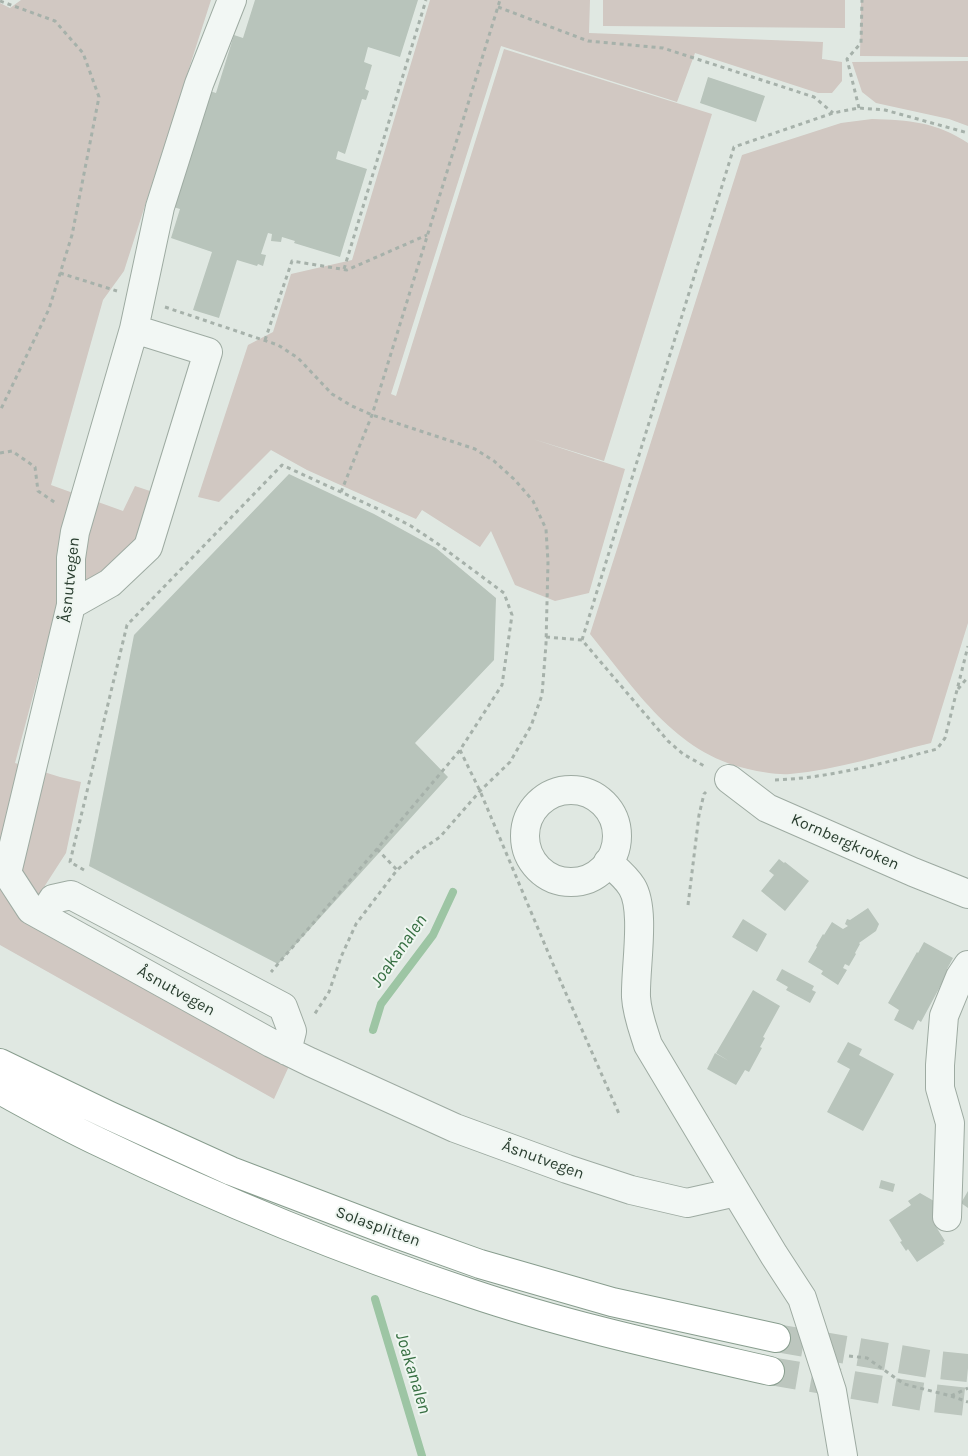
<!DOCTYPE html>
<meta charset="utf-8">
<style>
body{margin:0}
canvas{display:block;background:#e0e8e2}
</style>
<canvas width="968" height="1456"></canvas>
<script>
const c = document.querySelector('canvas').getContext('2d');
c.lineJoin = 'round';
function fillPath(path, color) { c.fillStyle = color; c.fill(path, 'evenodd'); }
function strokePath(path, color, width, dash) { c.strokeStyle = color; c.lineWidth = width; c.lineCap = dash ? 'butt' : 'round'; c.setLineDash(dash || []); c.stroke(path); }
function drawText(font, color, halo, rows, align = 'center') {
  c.font = font + ' Karla,sans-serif'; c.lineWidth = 4; c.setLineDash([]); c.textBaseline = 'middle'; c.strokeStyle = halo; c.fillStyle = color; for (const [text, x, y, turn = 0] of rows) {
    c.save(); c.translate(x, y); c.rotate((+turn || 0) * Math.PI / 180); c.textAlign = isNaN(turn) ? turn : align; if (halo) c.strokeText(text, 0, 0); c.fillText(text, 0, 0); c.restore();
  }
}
fillPath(new Path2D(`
 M 21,0 L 211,0 L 124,271 L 103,300 L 51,485 L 123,511 L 135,486 L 156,493 L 142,536 L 88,586 L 60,595 L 15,763 L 60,777 L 81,782 L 66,853 L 37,898 L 290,1064 L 274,1099 L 0,945 L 0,3 L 10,8 Z
 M 430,0 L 590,0 L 589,33 L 823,42 L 822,59 L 842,62 L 842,81 L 832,93 L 818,93 L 695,53 L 677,102 L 501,46 L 391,394 L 396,396 L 504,49 L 712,114 L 604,461 L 533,439 L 625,469 L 589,593 L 555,601 L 515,585 L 491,531 L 480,547 L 422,510 L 416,519 L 307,470 L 271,450 L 219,502 L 198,497 L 248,345 L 273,332 L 291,274 L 352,260 Z
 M 603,0 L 845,0 L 845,28 L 603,26 Z
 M 861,0 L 968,0 L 968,57 L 860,56 Z
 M 968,61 L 968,126 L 949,119 L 876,103 L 862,92 L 852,62 Z
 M 872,119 C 909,120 936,122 968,143 L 968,623 L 931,743 C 885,754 837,770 790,774 C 777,775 761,772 748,769 C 675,753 635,689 590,634 L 742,155 L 841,123 Z`), '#d1c8c2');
strokePath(new Path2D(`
 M 373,1030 L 381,1004 L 433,935 L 453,892
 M 375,1299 L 422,1456`), '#9dc5a4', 8);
fillPath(new Path2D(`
 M 255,0 L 418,0 L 400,57 L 368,47 L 364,62 L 372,65 L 365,89 L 369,91 L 366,100 L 362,99 L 345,154 L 338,151 L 336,159 L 367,169 L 340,257 L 294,243 L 295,241 L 282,237 L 281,242 L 271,241 L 272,234 L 268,233 L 261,254 L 266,255 L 263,266 L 258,264 L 257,266 L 237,260 L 219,318 L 193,310 L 212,252 L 171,238 L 180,209 L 170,206 L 206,90 L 216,93 L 234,35 L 243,38 Z
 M 708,77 L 765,96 L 756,122 L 700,103 Z
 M 289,474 L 374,514 L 436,548 L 496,598 L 494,660 L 415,743 L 448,777 L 278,964 L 89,866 L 134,635 Z
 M 779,859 L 784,863 L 785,862 L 809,881 L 785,911 L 761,891 L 774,875 L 769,871 Z
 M 868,908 L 879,924 L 876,931 L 859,943 L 860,944 L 855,953 L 856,954 L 849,966 L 845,964 L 843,968 L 847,970 L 838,985 L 821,974 L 823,971 L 808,962 L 817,947 L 816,946 L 823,934 L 824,935 L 832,922 L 843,929 L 848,926 L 845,924 L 847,919 L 850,920 Z
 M 743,919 L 767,934 L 757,952 L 732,937 Z
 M 924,942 L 953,958 L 947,969 L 949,970 L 921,1022 L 918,1020 L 913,1030 L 894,1020 L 899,1010 L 888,1003 L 917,952 L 918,953 Z
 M 782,969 L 814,986 L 812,990 L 816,992 L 810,1003 L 786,990 L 788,987 L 776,980 Z
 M 753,990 L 780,1006 L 763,1037 L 765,1038 L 760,1047 L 762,1048 L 749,1072 L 745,1070 L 736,1085 L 707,1069 L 715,1053 L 729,1061 L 716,1053 Z
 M 848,1042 L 862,1049 L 859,1055 L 894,1074 L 863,1131 L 827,1112 L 850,1069 L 837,1062 Z
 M 881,1180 L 895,1184 L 893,1192 L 879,1188 Z
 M 968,1191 L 968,1208 L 961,1203 Z
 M 920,1193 L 941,1205 L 933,1222 L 945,1241 L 943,1242 L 944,1244 L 917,1262 L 908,1249 L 906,1251 L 900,1242 L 902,1241 L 889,1220 L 911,1205 L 908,1201 Z`), '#b8c4bb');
strokePath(new Path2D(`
 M 776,1338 L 929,1364 L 968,1368
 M 770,1371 L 924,1397 L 968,1402`), '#bcc6be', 28, [28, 14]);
const minor = new Path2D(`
 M 134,329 L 160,207 L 199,84 L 232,0
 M 71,605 L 110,583 L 148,547 L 208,352 L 134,329 L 75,532 L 71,558 L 71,605 L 7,873 L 31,910 L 271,1043 L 310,1062 L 455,1128 L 567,1169 L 631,1190 L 687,1203 L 736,1192
 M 729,779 L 767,808 L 913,872 L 968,894
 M525 836a46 46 0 1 1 92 0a46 46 0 1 1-92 0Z
 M 608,862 C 617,870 626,877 632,887 C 646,910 635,968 636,997 C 637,1014 643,1029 648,1045 L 736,1192 L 774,1255 L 802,1298 L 832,1391 L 843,1456
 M 42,916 L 53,899 L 71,895 L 283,1007 L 292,1031 L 287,1051
 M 947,1217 L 950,1123 L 940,1088 L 940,1065 L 944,1016 L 960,977 L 968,965`);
const highway = new Path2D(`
 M 0,1063 L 108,1115 L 231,1171 L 399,1235 L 480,1264 L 612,1302 L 776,1338
 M 0,1090 C 33,1108 65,1126 99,1142 C 219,1200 343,1251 470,1293 C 568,1326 670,1348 770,1371`);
strokePath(minor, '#9eaba2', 30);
strokePath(highway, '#889d8e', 30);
strokePath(new Path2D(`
 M 0,1 L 55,21 L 83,53 L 99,97 L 72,235 L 49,309 L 0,411
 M 498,7 L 588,41 L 663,48 L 814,97 L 833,113
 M 859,108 L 847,59 L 861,43 L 862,0
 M 344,269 L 426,0
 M 60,273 L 117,291
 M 165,307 L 278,345 L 298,358 L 332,394 L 352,406 L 372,415 L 475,449 L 494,461 L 515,480 L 533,501 L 546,529 L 548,562 L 546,644 L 542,695 L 531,726 L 510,762 L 480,791 L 440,837 L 419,851 L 397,870 L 356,924 L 341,957 L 329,992 L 314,1015
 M 265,340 L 292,261 L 347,270 L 427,235
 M 0,453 L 12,451 L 35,467 L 38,491 L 57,504
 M 341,492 L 372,415 L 500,0
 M 546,637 L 582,640 L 668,741 L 683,754 L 706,767
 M 582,640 L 734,147 L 833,113 L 859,108 L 885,110 L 968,133
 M 958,689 L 968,677
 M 460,750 L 480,791 L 553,964 L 620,1116
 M 775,780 C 829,778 884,763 937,749 L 945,738 L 968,646
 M 377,849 L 397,870
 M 84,870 L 70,862 L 127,625 L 282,465 L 378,509 L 411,526 L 438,544 L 504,593 L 512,615 L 502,685 L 460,750 L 377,849 L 271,972
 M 688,905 L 699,815 L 704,794 L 706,792
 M 849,1356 L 867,1358 L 904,1384 L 951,1396 L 968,1388
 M 951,1396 L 968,1402`), '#a6b1aa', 3, [4, 4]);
strokePath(minor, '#f2f7f4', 28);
strokePath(highway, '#fff', 28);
drawText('16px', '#2a3e30', '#eff6f1', [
 ["Åsnutvegen",70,580,-84],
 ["Kornbergkroken",845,842,24],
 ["Åsnutvegen",176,991,29],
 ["Åsnutvegen",543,1160,20],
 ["Solasplitten",378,1227,20]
]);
drawText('italic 18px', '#376f42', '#eff6f1', [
 ["Joakanalen",399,951,-55],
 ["Joakanalen",413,1373,73]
]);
</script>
